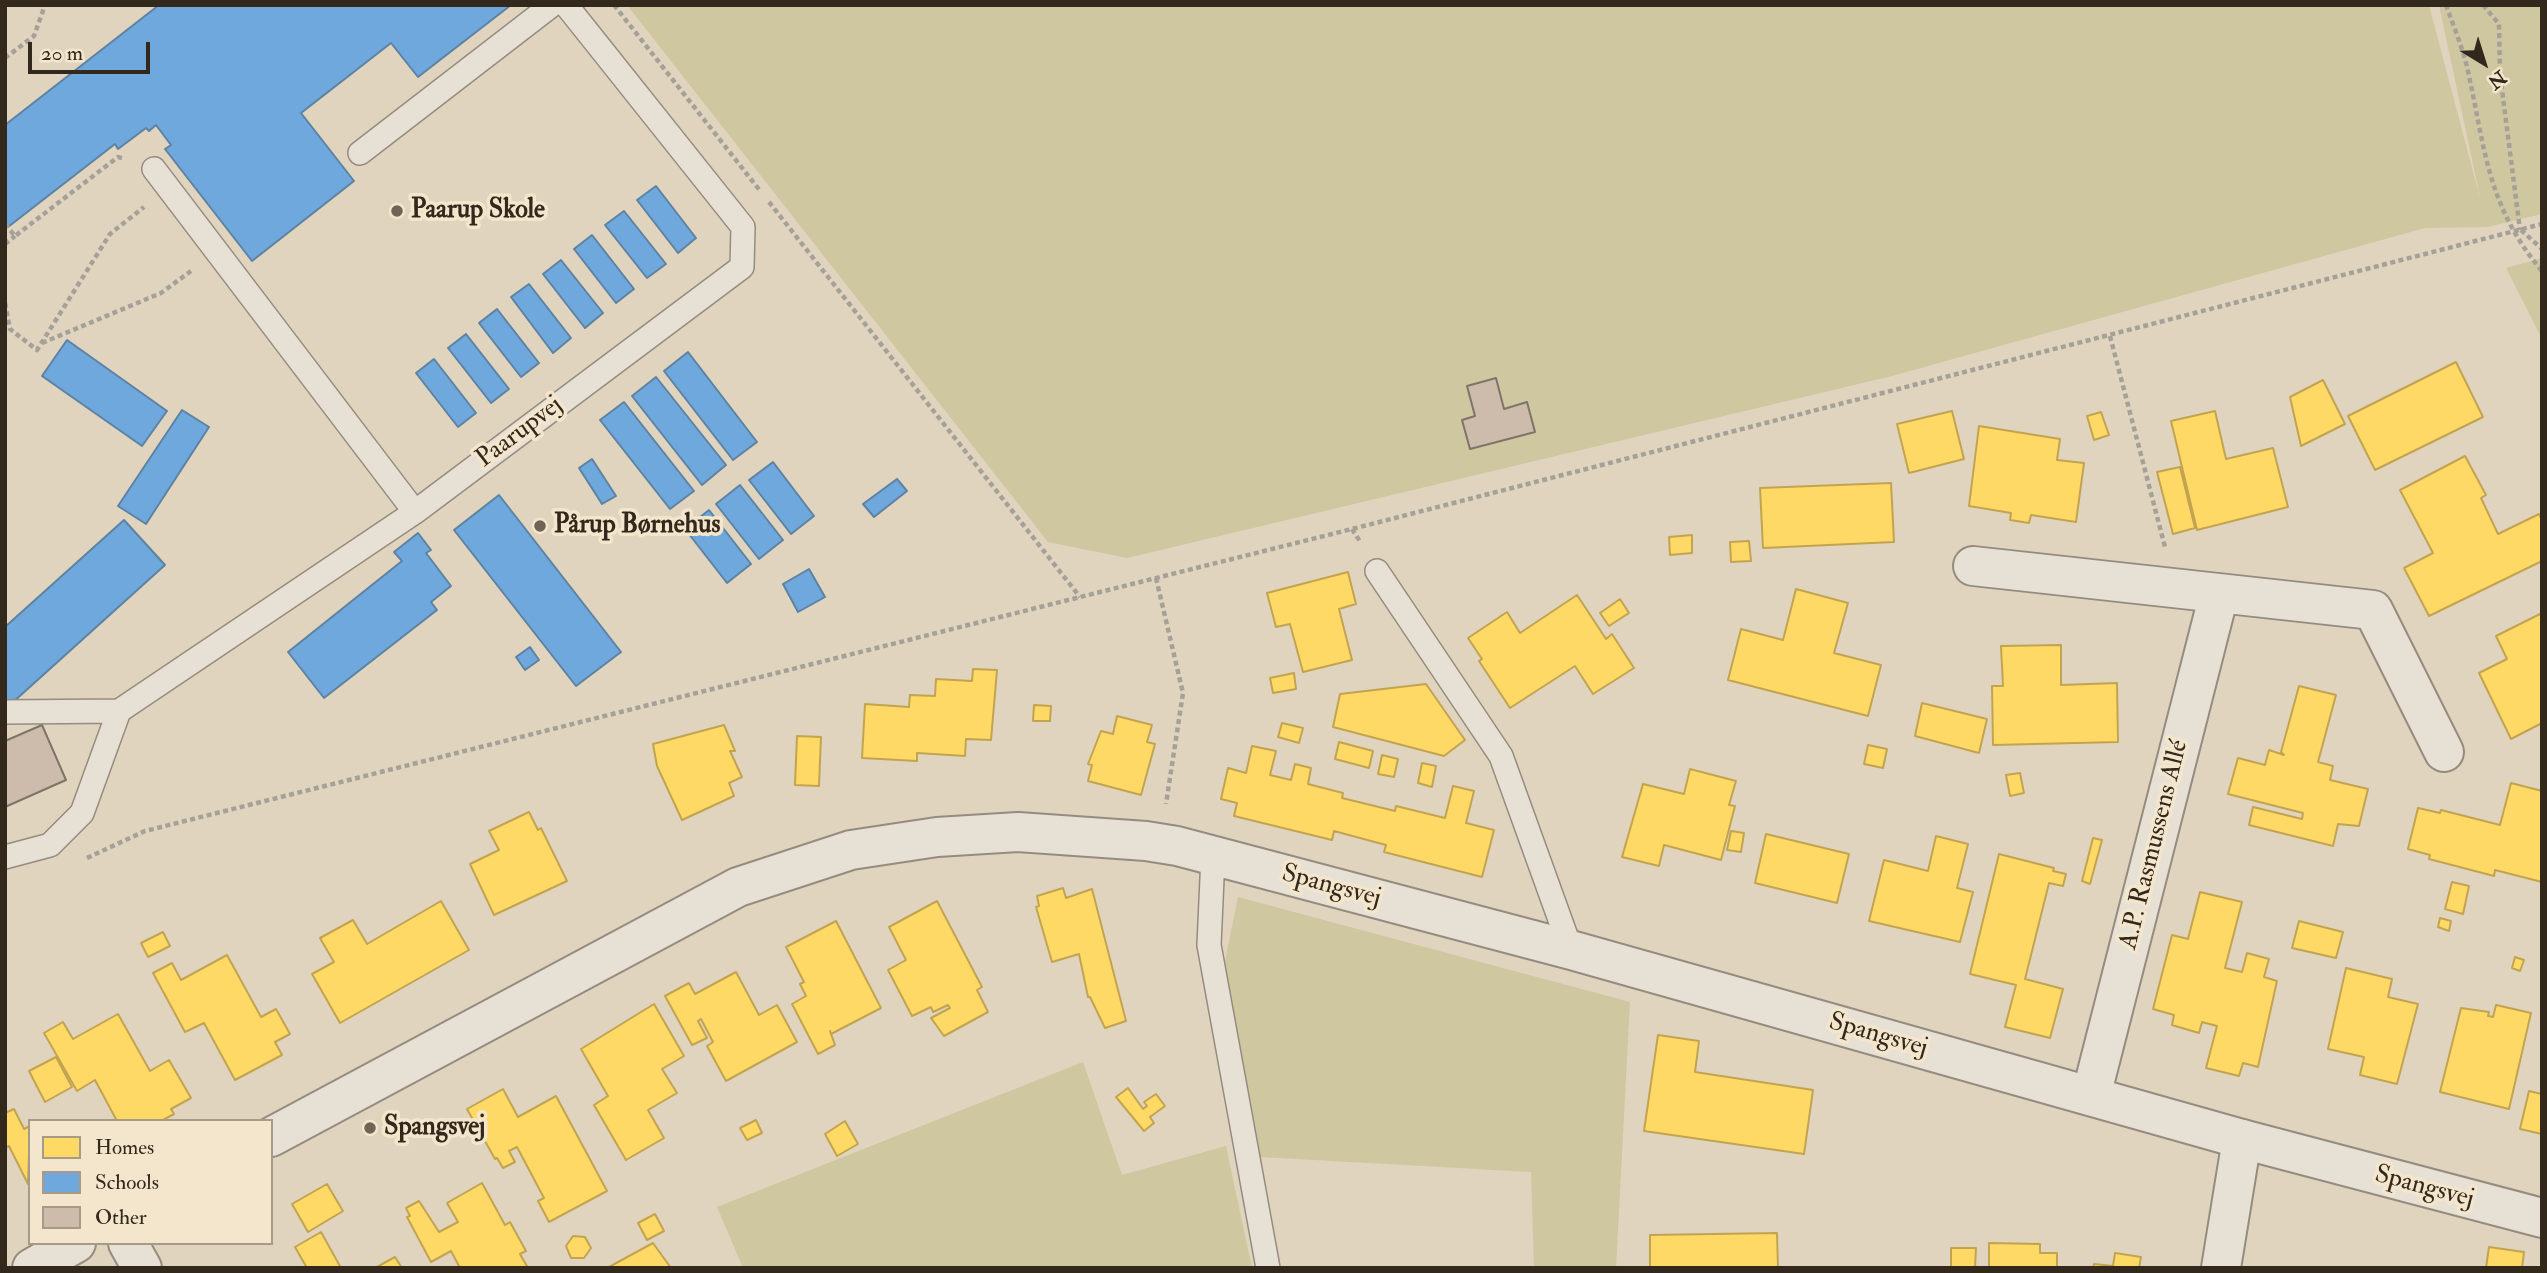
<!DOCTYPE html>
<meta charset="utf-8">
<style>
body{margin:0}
#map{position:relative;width:2547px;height:1273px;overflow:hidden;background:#e0d4be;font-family:"IM FELL Double Pica",serif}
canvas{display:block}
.frame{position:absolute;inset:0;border:7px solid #33281c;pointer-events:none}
.legend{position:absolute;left:28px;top:1119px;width:245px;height:126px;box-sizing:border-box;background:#f4e6cc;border:2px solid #a79a86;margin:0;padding:9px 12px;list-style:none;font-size:21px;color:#33281c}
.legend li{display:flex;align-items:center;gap:14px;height:35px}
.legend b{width:35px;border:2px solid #a79a86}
.north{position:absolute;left:2449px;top:28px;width:70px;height:70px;-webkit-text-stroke:5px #f4e6cc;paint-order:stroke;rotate:142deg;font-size:19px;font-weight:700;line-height:28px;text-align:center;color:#33281c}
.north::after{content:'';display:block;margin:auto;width:24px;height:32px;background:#33281c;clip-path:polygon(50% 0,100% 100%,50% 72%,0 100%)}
.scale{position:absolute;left:28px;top:42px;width:122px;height:32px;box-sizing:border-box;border:4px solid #33281c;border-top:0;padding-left:9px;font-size:21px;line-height:24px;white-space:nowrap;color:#33281c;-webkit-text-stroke:5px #f4e6cc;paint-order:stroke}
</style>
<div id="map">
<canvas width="2547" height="1273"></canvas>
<div class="frame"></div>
<ul class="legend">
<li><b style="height:19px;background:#ffd966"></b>Homes</li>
<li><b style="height:19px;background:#6fa8dc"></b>Schools</li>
<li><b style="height:19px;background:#cdbcab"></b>Other</li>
</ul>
<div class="north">N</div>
<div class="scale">20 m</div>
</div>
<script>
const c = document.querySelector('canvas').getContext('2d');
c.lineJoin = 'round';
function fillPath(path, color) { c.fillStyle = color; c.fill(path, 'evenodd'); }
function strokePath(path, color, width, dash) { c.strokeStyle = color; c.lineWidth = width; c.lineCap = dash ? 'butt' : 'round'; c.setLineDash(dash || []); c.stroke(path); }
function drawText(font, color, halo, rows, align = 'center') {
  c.font = font + ' "IM FELL Double Pica",serif'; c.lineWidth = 7; c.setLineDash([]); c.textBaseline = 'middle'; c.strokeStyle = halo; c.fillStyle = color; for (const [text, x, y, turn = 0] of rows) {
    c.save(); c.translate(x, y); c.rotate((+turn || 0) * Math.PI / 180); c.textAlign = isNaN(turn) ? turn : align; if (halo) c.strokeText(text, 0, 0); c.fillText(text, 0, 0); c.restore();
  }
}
fillPath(new Path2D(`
 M 627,5 L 2429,5 L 2481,202 L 2439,5 L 2542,5 L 2542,214 L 2487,227 L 2425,228 L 1892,376 L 1127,558 L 1048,542 Z
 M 2542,258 L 2542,339 L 2506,268 Z
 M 1238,897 L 1630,1002 L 1616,1268 L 1534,1268 L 1531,1172 L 1260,1157 L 1222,976 Z
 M 1083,1062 L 1122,1175 L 1226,1146 L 1252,1268 L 743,1268 L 717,1207 Z`), '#cfc79f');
const homes = new Path2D(`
 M 2456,362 L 2483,417 L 2375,470 L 2348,416 Z
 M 2323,380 L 2345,424 L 2301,446 L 2290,397 Z
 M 1952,411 L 1964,459 L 1909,473 L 1897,424 Z
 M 2215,411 L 2226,459 L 2273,448 L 2288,507 L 2197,530 L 2171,421 Z
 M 2101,412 L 2109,435 L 2094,440 L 2087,416 Z
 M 1979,426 L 2060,439 L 2057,460 L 2084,463 L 2076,522 L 2031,515 L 2029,523 L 2010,520 L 2011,513 L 1969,506 Z
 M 2465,456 L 2486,495 L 2481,498 L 2498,534 L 2539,514 L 2542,520 L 2542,561 L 2429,616 L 2404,568 L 2433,553 L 2400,490 Z
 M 2180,467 L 2195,528 L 2173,534 L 2157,472 Z
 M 1891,483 L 1894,542 L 1763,548 L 1760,488 Z
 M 1692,535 L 1692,553 L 1670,555 L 1669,537 Z
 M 1749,541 L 1751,561 L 1731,562 L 1730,542 Z
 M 1348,572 L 1356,604 L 1339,609 L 1352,660 L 1303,672 L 1290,624 L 1276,627 L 1267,593 Z
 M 1796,589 L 1848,603 L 1834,653 L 1881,665 L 1868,716 L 1728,680 L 1741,629 L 1783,640 Z
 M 1577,595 L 1606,639 L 1612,634 L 1634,668 L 1593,694 L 1575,666 L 1510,708 L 1479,661 L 1482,659 L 1468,638 L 1507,612 L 1520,633 Z
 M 1620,599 L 1629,613 L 1609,626 L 1600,613 Z
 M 2542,613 L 2542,723 L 2511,739 L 2479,673 L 2507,659 L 2496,636 Z
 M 2061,645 L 2061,685 L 2117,683 L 2118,742 L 1993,745 L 1992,686 L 2003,686 L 2001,646 Z
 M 973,669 L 997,670 L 991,740 L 966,739 L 965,756 L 917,753 L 917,761 L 862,758 L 865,704 L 909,707 L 910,695 L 935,696 L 936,679 L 972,681 Z
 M 1294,673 L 1296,689 L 1273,693 L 1270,678 Z
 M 1426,684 L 1465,740 L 1444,756 L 1333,727 L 1340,694 Z
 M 2299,686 L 2336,695 L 2318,762 L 2333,766 L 2330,780 L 2368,789 L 2359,826 L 2338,824 L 2333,846 L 2249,825 L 2253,807 L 2302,819 L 2303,813 L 2228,794 L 2238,758 L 2265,765 L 2269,750 L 2284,755 L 2281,752 Z
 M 1922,703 L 1987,719 L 1979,753 L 1915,736 Z
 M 1034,705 L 1051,706 L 1050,721 L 1033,721 Z
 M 1117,716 L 1152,725 L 1147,742 L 1155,744 L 1141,795 L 1088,781 L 1092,765 L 1088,764 L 1101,731 L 1113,734 Z
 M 1282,723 L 1303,728 L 1299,743 L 1278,737 Z
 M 724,725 L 735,751 L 730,751 L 742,777 L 729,783 L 734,796 L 682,820 L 657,766 L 653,744 Z
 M 797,736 L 821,737 L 819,786 L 795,785 Z
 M 1339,742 L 1373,751 L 1369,768 L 1335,759 Z
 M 1868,745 L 1887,749 L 1883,768 L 1864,764 Z
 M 1252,746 L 1276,751 L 1270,775 L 1291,780 L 1295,764 L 1311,768 L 1308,784 L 1343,793 L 1342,798 L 1395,811 L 1396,806 L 1445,818 L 1453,786 L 1474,791 L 1466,823 L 1494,830 L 1482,877 L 1384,852 L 1386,845 L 1334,831 L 1332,840 L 1234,816 L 1237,803 L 1221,799 L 1228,768 L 1246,773 Z
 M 1382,755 L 1398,759 L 1394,777 L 1378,774 Z
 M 1422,763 L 1436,766 L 1432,787 L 1418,783 Z
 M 1690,769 L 1736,781 L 1729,805 L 1735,806 L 1721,860 L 1664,845 L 1659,866 L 1622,857 L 1643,784 L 1684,794 Z
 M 2020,773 L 2024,793 L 2010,796 L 2006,775 Z
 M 2511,783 L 2542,791 L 2542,882 L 2495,870 L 2494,876 L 2429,859 L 2430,855 L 2408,849 L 2418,808 L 2440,813 L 2441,810 L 2500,825 Z
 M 529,812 L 538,830 L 541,828 L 567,881 L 494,915 L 470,864 L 499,850 L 489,831 Z
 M 1731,831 L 1744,833 L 1741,852 L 1727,850 Z
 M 1766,834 L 1849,854 L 1837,903 L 1755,883 Z
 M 1936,836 L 1968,844 L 1957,888 L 1973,892 L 1960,942 L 1869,921 L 1884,860 L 1928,871 Z
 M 2093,838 L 2102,840 L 2090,884 L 2082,881 Z
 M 1999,854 L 2054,868 L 2053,871 L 2066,874 L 2063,886 L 2049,883 L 2025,979 L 2063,989 L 2050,1038 L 2005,1027 L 2016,985 L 1970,974 Z
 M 2452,882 L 2469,886 L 2463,914 L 2445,909 Z
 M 1063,888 L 1066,898 L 1092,889 L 1126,1021 L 1105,1028 L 1090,997 L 1088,997 L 1079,954 L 1052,962 L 1036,907 L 1039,906 L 1037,896 Z
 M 2200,892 L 2242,902 L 2225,968 L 2242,972 L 2247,953 L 2269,959 L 2264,977 L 2277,981 L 2258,1067 L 2243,1063 L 2239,1076 L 2206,1068 L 2217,1026 L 2202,1022 L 2199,1033 L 2172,1025 L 2174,1015 L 2153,1009 L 2172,935 L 2188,939 Z
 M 441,901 L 469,950 L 340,1023 L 312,974 L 334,962 L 320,938 L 353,920 L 367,944 Z
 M 937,901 L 982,987 L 977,990 L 988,1012 L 944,1036 L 931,1018 L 950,1008 L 948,1005 L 933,1012 L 931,1007 L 912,1016 L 888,970 L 906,960 L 889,927 Z
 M 2440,918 L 2451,921 L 2449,931 L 2438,927 Z
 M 836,921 L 881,1008 L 831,1034 L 830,1031 L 835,1045 L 818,1054 L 792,1004 L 806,996 L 800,984 L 804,982 L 786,947 Z
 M 2299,921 L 2343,932 L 2336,958 L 2292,948 Z
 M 163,932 L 170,946 L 148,957 L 141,943 Z
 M 227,955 L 261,1017 L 276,1009 L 290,1034 L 275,1042 L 282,1055 L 235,1080 L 204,1023 L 185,1032 L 153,973 L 172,963 L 181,980 Z
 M 2515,957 L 2524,960 L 2520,971 L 2512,968 Z
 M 2346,968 L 2392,979 L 2388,997 L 2418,1004 L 2397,1084 L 2360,1075 L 2364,1057 L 2328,1049 Z
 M 736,972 L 759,1015 L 777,1005 L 797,1042 L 726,1081 L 707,1046 L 713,1042 L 701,1019 L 698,1021 L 707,1038 L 692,1045 L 665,996 L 689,983 L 695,994 Z
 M 654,1004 L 684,1056 L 662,1069 L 677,1093 L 648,1110 L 664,1138 L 626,1160 L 594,1105 L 608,1096 L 581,1049 Z
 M 2496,1005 L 2531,1013 L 2509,1109 L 2440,1092 L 2461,1008 L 2489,1012 L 2488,1016 L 2493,1017 Z
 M 118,1014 L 150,1071 L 169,1060 L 191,1098 L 171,1109 L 174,1114 L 161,1121 L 117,1121 L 95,1080 L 77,1091 L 44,1033 L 63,1022 L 73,1039 Z
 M 1658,1035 L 1699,1041 L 1695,1072 L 1813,1090 L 1804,1154 L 1644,1131 Z
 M 56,1057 L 72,1087 L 45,1102 L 29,1071 Z
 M 1128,1088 L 1143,1109 L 1147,1106 L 1144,1102 L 1156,1094 L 1165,1106 L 1150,1117 L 1154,1123 L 1144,1131 L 1116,1097 Z
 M 503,1089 L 518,1117 L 556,1096 L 607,1191 L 549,1222 L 538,1201 L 544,1198 L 517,1147 L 509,1151 L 515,1162 L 503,1168 L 497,1158 L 495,1159 L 467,1109 Z
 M 2529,1091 L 2542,1094 L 2542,1134 L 2520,1129 Z
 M 14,1109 L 24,1129 L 30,1126 L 28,1184 L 9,1146 L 5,1148 L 5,1113 Z
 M 756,1120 L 762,1133 L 747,1140 L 740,1128 Z
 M 845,1121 L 858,1144 L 837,1156 L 825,1134 Z
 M 482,1183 L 505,1225 L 510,1222 L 526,1251 L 520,1254 L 528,1268 L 460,1268 L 451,1251 L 431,1262 L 407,1217 L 410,1216 L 406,1208 L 419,1201 L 439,1232 L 458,1222 L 447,1203 Z
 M 327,1184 L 343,1211 L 308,1232 L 292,1204 Z
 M 655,1214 L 664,1231 L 647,1240 L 638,1223 Z
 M 321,1232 L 341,1268 L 307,1268 L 295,1247 Z
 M 1777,1233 L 1778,1268 L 1650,1268 L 1650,1235 Z
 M 573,1236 L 585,1237 L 591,1248 L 584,1258 L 571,1258 L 566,1246 Z
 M 653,1243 L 671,1268 L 609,1268 L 609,1267 Z
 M 1989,1243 L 2040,1244 L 2040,1253 L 2057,1253 L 2057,1268 L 1989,1268 Z
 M 2489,1247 L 2524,1252 L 2522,1268 L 2486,1268 Z
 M 1951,1248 L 1976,1248 L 1975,1268 L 1951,1268 Z
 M 2115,1253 L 2141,1257 L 2139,1268 L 2093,1268 L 2094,1264 L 2113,1266 Z
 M 395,1257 L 402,1268 L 375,1268 Z`);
fillPath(homes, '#ffd966');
strokePath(homes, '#c2a450', 2);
const schools = new Path2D(`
 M 159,5 L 511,5 L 418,77 L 391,43 L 301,113 L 354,181 L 252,261 L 165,149 L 171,145 L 156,125 L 149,131 L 146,128 L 118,149 L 115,144 L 8,227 L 5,223 L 5,125 Z
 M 656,186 L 696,238 L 678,253 L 637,200 Z
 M 624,211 L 666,264 L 647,278 L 605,225 Z
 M 592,235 L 634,289 L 616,303 L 574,249 Z
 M 561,260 L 603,313 L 585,328 L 543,274 Z
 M 529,284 L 571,338 L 553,353 L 511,297 Z
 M 497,309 L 539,363 L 521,377 L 479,323 Z
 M 466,334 L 509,389 L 491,403 L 448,348 Z
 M 67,340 L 167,411 L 142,446 L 42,376 Z
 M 688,352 L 757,442 L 733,460 L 664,371 Z
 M 434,359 L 476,413 L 458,427 L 416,373 Z
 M 656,377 L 726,465 L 702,485 L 632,396 Z
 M 624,402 L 694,491 L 670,509 L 600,420 Z
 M 182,410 L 209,427 L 146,524 L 118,506 Z
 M 592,459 L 616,496 L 602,504 L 579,468 Z
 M 773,462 L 814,516 L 791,534 L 749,480 Z
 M 897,479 L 907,491 L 874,517 L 863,504 Z
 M 740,485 L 783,540 L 759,559 L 716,504 Z
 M 499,495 L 621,652 L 576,686 L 454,530 Z
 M 709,510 L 751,564 L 727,583 L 685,529 Z
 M 124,520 L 165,565 L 11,704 L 5,698 L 5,627 Z
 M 418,533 L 431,550 L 426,553 L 451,586 L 431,602 L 437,610 L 324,698 L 288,652 L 402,561 L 394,552 Z
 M 809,569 L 825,597 L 798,612 L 783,584 Z
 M 530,647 L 539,660 L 525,670 L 516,657 Z`);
fillPath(schools, '#6fa8dc');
strokePath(schools, '#5d82a2', 2);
const building = new Path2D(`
 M 1496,378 L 1504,409 L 1527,402 L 1535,432 L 1470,449 L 1462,420 L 1475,416 L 1467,386 Z
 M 42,725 L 66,780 L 5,807 L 5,741 Z`);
fillPath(building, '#cdbcab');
strokePath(building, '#7d7569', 2);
const service = new Path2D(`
 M 360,153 L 552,5
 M 154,169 L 415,512
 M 1377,571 L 1501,756 L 1571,950
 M 5,712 L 119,711 L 415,512 L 742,267 L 743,227 L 566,5
 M 1213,856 L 1209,945 L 1268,1268
 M 5,857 L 50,845 L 82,813 L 119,711`);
const minor = new Path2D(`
 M 1973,566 L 2373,610 L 2444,752
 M 2091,1096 L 2219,594
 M 128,1243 L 142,1268
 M 2221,1268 L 2242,1139`);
const tertiary = new Path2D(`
 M 271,1137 L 738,887 L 851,850 L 937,837 L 1018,832 L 1146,841 L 1177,846 L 1571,950 L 2242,1139 L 2542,1218
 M 32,1268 L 76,1243`);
strokePath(service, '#958c7f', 26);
strokePath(minor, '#958c7f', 42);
strokePath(tertiary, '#958c7f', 42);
strokePath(new Path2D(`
 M 614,5 L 761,192
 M 2446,5 C 2453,25 2462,46 2467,67 C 2485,146 2486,205 2542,271
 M 2483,5 L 2499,24 L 2500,74 L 2520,230
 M 5,58 L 34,36 L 45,5
 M 769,202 L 1080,597
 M 5,224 L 15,236 L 118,157 L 125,159
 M 2521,230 L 2542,249
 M 5,244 L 15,236
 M 5,303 L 10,329 L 37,350 L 110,234 L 144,207
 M 2110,336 L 2165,547
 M 42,343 L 161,293 L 191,271
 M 1352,529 L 1361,543
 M 1156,578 L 1183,693 L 1166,804
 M 87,858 L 145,831 L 1352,529 L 2542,224`), '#a6a198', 4.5, [5, 3.5]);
strokePath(service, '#e6e0d5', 23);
strokePath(minor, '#e6e0d5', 38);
strokePath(tertiary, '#e6e0d5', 38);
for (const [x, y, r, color] of [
 [397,211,7,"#706455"],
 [540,526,7,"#706455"],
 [370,1128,7,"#706455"]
]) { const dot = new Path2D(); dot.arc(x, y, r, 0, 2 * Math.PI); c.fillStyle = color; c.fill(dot); strokePath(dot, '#f4e6cc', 2.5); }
drawText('bold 26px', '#33281c', '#f4e6cc', [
 ["Paarup Skole",411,211],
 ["Pårup Børnehus",554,526],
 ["Spangsvej",384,1128]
], 'left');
drawText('26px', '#33281c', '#f4e6cc', [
 ["Paarupvej",520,433,-37],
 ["A.P. Rasmussens Allé",2155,845,-76],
 ["Spangsvej",1331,887,15],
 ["Spangsvej",1878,1036,16],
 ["Spangsvej",2424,1188,15]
]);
</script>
